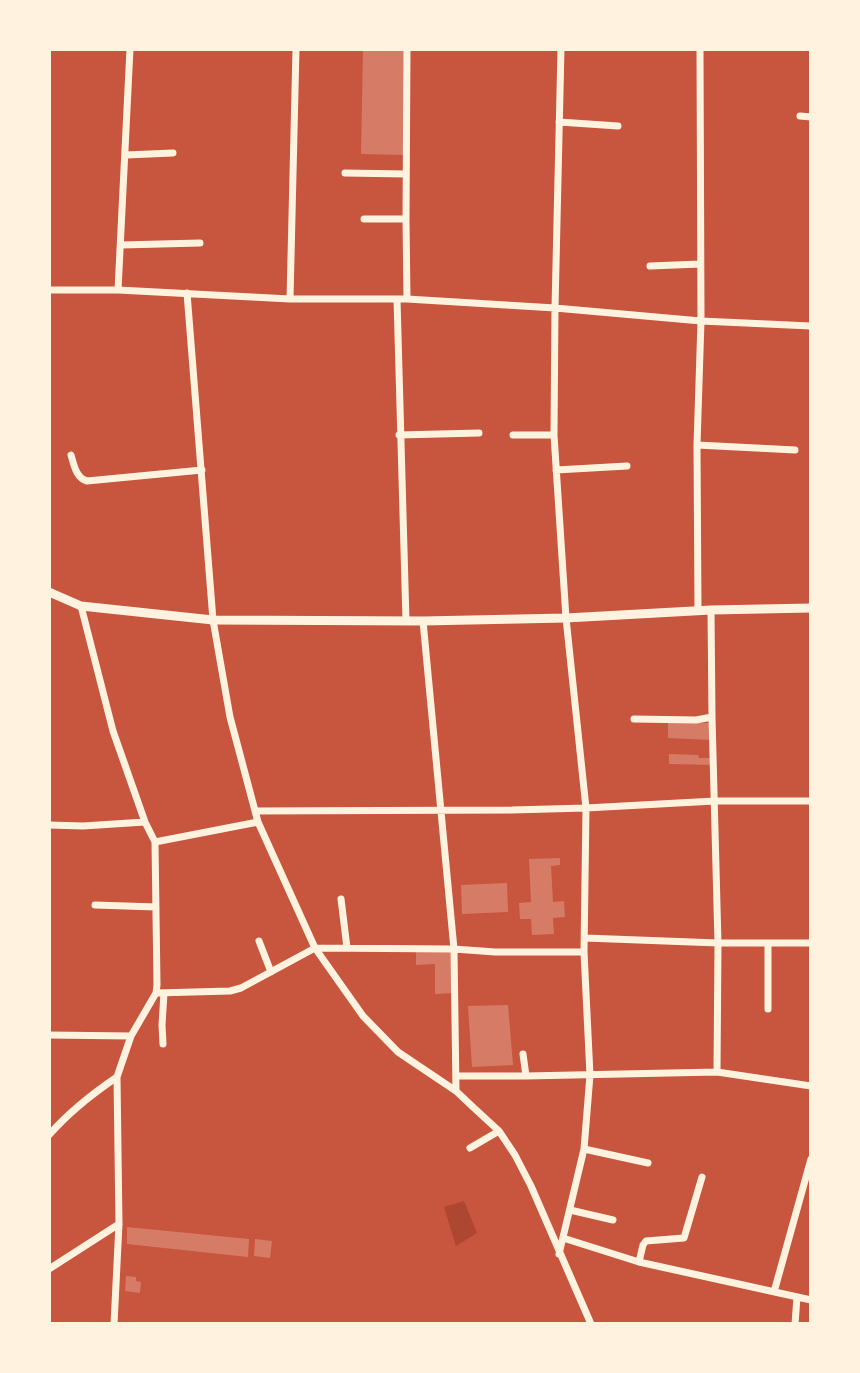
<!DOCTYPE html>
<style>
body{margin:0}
#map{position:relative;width:860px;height:1373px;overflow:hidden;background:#c8553d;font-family:Arial,sans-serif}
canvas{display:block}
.frame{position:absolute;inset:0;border:51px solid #fff3e0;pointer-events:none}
</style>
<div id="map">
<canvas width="860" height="1373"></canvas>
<div class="frame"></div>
</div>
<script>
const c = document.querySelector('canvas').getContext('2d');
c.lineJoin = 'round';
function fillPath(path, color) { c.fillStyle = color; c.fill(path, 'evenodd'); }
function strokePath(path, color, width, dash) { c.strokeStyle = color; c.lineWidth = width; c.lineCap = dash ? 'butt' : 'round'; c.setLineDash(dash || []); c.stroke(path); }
fillPath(new Path2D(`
 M 464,1201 L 477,1233 L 456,1246 L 444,1207 Z`), '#ae4732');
fillPath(new Path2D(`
 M 363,49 L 407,49 L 406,155 L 361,154 Z
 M 668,723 L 712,723 L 712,740 L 668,738 Z
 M 669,754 L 698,755 L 699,758 L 713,758 L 713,765 L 669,764 Z
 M 560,858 L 560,865 L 551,866 L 553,902 L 564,901 L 565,917 L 553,918 L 554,934 L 532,935 L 531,919 L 520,919 L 519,903 L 531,902 L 529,859 Z
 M 507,883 L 508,912 L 462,914 L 461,885 Z
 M 453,950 L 454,993 L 435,994 L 435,964 L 416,965 L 416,951 Z
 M 508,1005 L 513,1065 L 472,1067 L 468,1006 Z
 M 127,1227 L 249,1239 L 248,1257 L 127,1244 Z
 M 255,1239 L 272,1241 L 270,1258 L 254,1256 Z
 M 126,1276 L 136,1277 L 136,1281 L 141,1282 L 140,1293 L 125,1291 Z`), '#d67c66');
strokePath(new Path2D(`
 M 407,49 L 406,219 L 407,299
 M 800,116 L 811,117
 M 559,122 L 618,126
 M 126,155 L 173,153
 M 345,173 L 406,174
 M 364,219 L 406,219
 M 121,245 L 200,243
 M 650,266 L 700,264
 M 49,290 L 118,290 L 290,299 L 407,299 L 555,308 L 701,321 L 811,326
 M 118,290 L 130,49
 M 187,293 L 213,620 L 230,717 L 258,822 L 315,948 L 363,1016 L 398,1052 L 456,1091 L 474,1108 L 499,1131 L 515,1155 L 531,1186 L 591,1324
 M 290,299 L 296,49
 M 397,299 L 406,621
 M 399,435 L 479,433
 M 513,435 L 554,435
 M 697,445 L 795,450
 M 71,455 C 74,465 76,478 87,481 L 202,470
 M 556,470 L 627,466
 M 81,606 L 113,731 L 145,822 L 155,842 L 157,985 L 156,993 L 131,1036 L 117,1077 L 119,1224 L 114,1324
 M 698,610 L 697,445 L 701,321 L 700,49
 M 711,610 L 712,717 L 718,943 L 717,1072
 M 423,621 L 454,949 L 456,1091
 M 634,719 L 696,720 L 712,717
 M 255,811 L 512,810 L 586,808 L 715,801 L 811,801
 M 49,825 L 83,826 L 145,822
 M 155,842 L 258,822
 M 341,899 L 347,948
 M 95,905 L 156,907
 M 585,938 L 718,943 L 811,943
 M 259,941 L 271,972
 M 156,993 L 230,991 L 241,988 L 315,948 L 454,949 L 495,952 L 584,952
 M 768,1009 L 768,944
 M 49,1035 L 131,1036
 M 163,1044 L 162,1025 L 164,993
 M 523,1054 L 526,1076
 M 457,1076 L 526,1076 L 717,1072 L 811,1086
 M 49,1135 C 69,1112 92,1094 117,1077
 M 470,1148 L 499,1131
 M 584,1149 L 648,1163
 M 570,1210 L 613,1220
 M 563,1238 L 639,1262 L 811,1300
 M 559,1254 L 584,1149 L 590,1075 L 584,952 L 586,808 L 566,618 L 554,435 L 555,308 L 561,49
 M 639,1262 L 643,1245 L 646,1241 L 684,1238 L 702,1177
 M 49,1269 L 119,1224
 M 774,1292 L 811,1159
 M 795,1324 L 797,1297`), '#fff3e0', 7);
strokePath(new Path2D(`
 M 49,592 L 81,606 L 213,620 L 423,621 L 566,618 L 711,610 L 811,608`), '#fff3e0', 9);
</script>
